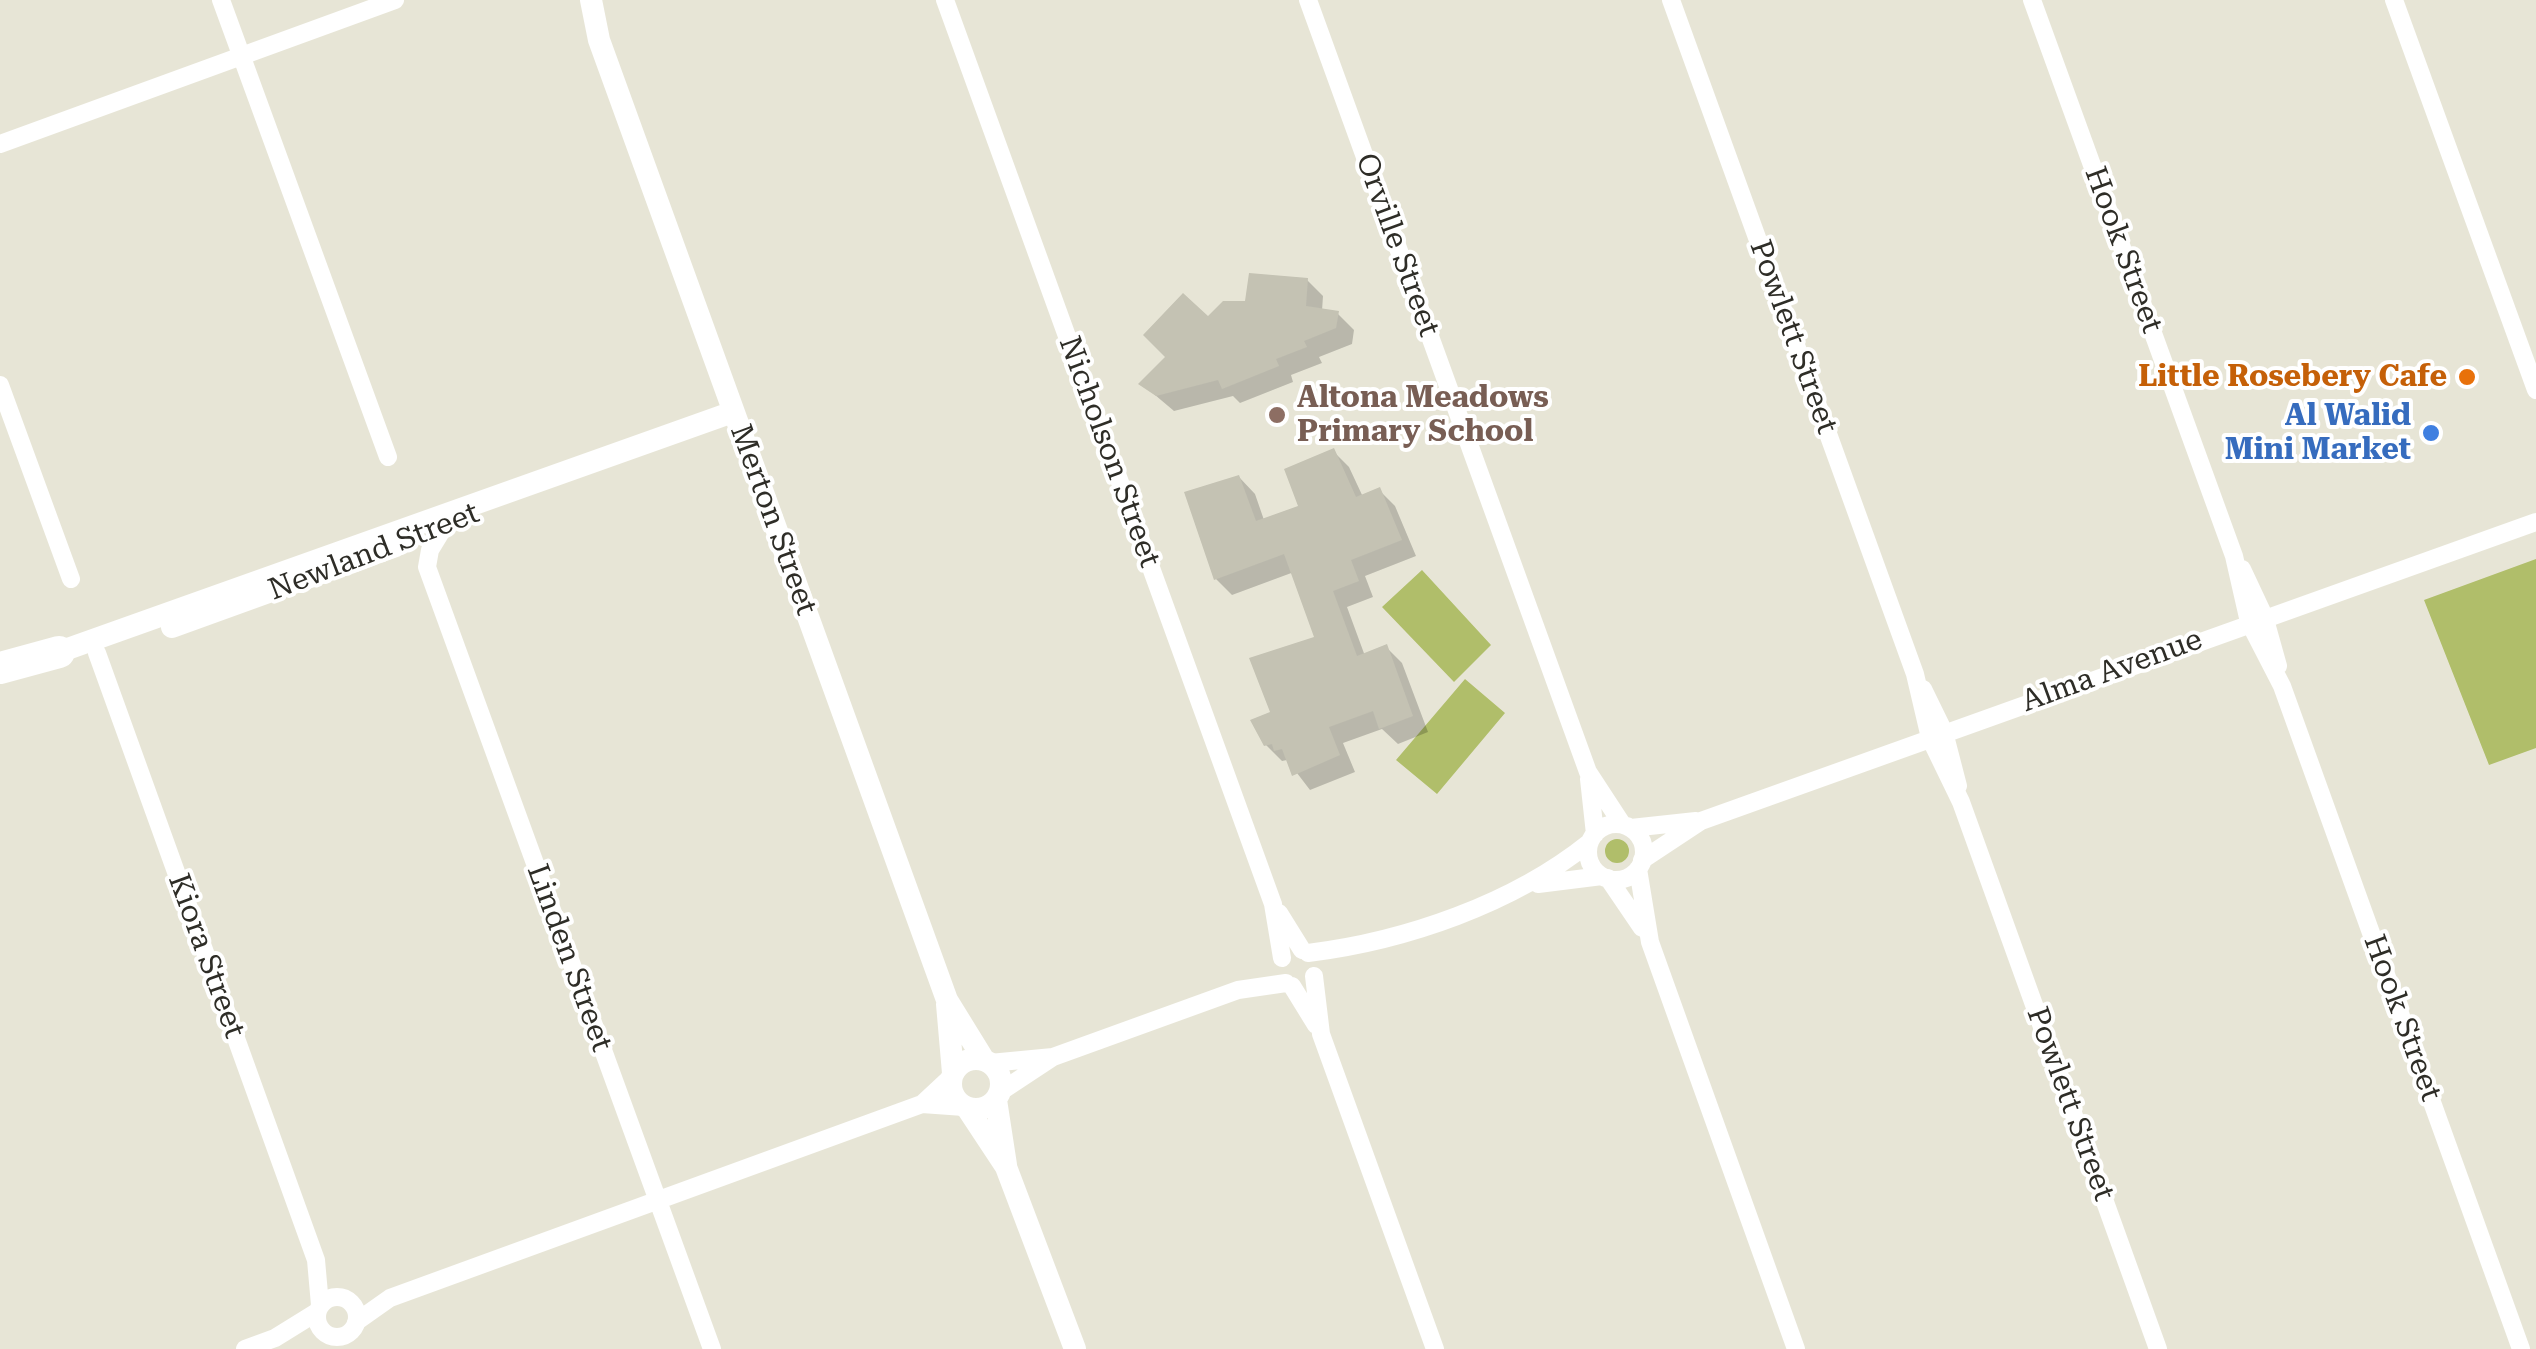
<!DOCTYPE html>
<style>
body{margin:0}
canvas{display:block;background:#e7e5d6}
</style>
<canvas width="2536" height="1349"></canvas>
<script>
const c = document.querySelector('canvas').getContext('2d');
c.lineJoin = 'round';
function fillPath(path, color) { c.fillStyle = color; c.fill(path, 'evenodd'); }
function strokePath(path, color, width, dash) { c.strokeStyle = color; c.lineWidth = width; c.lineCap = dash ? 'butt' : 'round'; c.setLineDash(dash || []); c.stroke(path); }
function drawText(font, color, halo, rows, align = 'center') {
  c.font = font + ' "Roboto Serif",serif'; c.lineWidth = 8; c.setLineDash([]); c.textBaseline = 'middle'; c.strokeStyle = halo; c.fillStyle = color; for (const [text, x, y, turn = 0] of rows) {
    c.save(); c.translate(x, y); c.rotate((+turn || 0) * Math.PI / 180); c.textAlign = isNaN(turn) ? turn : align; if (halo) c.strokeText(text, 0, 0); c.fillText(text, 0, 0); c.restore();
  }
}
fillPath(new Path2D(`
 M 2536,559 L 2536,748 L 2489,765 L 2424,600 Z
 M 1422,570 L 1491,645 L 1454,682 L 1382,607 Z
 M 1465,679 L 1505,713 L 1437,794 L 1396,760 Z
 M1605 851a12 12 0 1 1 24 0a12 12 0 1 1-24 0Z`), '#b0be6a');
fillPath(new Path2D(`
 M 1307,280 L 1323,296 L 1322,311 L 1337,313 L 1354,330 L 1352,344 L 1319,357 L 1322,363 L 1291,375 L 1293,382 L 1240,403 L 1233,396 L 1174,411 L 1142,384 L 1208,319 Z
 M 1333,451 L 1349,467 L 1363,497 L 1379,490 L 1395,506 L 1416,556 L 1365,576 L 1373,597 L 1347,607 L 1365,656 L 1386,647 L 1402,663 L 1428,732 L 1398,744 L 1382,729 L 1343,743 L 1355,772 L 1310,790 L 1287,760 L 1282,761 L 1266,745 L 1273,714 L 1317,638 L 1294,572 L 1232,595 L 1216,579 L 1239,477 L 1255,494 L 1264,520 L 1302,507 Z`), '#0003');
fillPath(new Path2D(`
 M 1249,273 L 1308,278 L 1306,306 L 1339,311 L 1336,328 L 1304,341 L 1307,347 L 1276,359 L 1279,366 L 1222,389 L 1218,380 L 1156,396 L 1138,384 L 1165,357 L 1143,335 L 1183,293 L 1208,316 L 1223,301 L 1245,301 Z
 M 1334,448 L 1356,497 L 1380,487 L 1402,540 L 1351,560 L 1359,581 L 1333,591 L 1357,656 L 1387,644 L 1413,716 L 1379,729 L 1373,711 L 1329,727 L 1340,755 L 1292,776 L 1282,749 L 1274,751 L 1272,744 L 1264,746 L 1250,720 L 1270,712 L 1249,658 L 1314,637 L 1284,554 L 1214,580 L 1184,492 L 1239,475 L 1256,521 L 1298,506 L 1284,469 Z`), '#c4c2b3');
strokePath(new Path2D(`
 M 221,0 L 388,457
 M 945,0 L 1273,904 L 1282,958
 M 1308,0 L 1588,772 L 1622,824
 M 1671,0 L 1915,674 L 1930,738 L 1961,802 L 2158,1349
 M 2032,0 L 2234,556 L 2249,622 L 2282,686 L 2521,1349
 M 2394,0 L 2536,390
 M 0,144 L 395,0
 M 0,385 L 71,579
 M 444,527 L 430,550 L 427,567 L 712,1349
 M 2242,569 L 2264,616 L 2278,666
 M 97,653 L 316,1260 L 320,1305
 M 1923,689 L 1944,732 L 1958,786
 M 1589,779 L 1595,834
 M1588 852a28 28 0 1 1 56 0a28 28 0 1 1-56 0Z
 M 1631,828 L 1696,821
 M 1642,860 L 1701,821 L 2536,522
 M 1638,869 L 1650,942 L 1796,1349
 M 1608,878 L 1642,928
 M 1538,884 L 1602,876
 M 1279,913 L 1302,950
 M 1308,953 C 1405,941 1513,904 1590,842
 M 1314,976 L 1321,1034 L 1435,1349
 M 1292,986 L 1316,1025
 M 990,1063 L 1053,1057 L 1238,990 L 1286,983
 M 1000,1092 L 1053,1057
 M 922,1104 L 964,1107
 M317 1317a20 20 0 1 1 40 0a20 20 0 1 1-40 0Z
 M 356,1322 L 390,1298 L 922,1104 L 951,1077
 M 245,1349 L 275,1338 L 317,1312`), '#fff', 18);
strokePath(new Path2D(`
 M 591,0 L 599,40 L 947,1000 L 984,1060
 M 172,627 L 396,546
 M 59,652 L 733,412
 M 947,1004 L 953,1073
 M951 1084a25 25 0 1 1 50 0a25 25 0 1 1-50 0Z
 M 996,1100 L 1006,1165
 M 967,1108 L 1006,1167 L 1075,1349`), '#fff', 22);
strokePath(new Path2D(`
 M 0,668 L 59,652`), '#fff', 32);
for (const [x, y, r, color] of [
 [2467,377,10,"#e8710a"],
 [1277,415,10,"#8d6e63"],
 [2431,433,10,"#3f7fe0"]
]) { const dot = new Path2D(); dot.arc(x, y, r, 0, 2 * Math.PI); c.fillStyle = color; c.fill(dot); strokePath(dot, '#fff', 4); }
drawText('30px', '#2e2d27', '#fff', [
 ["Orville Street",1397,245,70],
 ["Hook Street",2123,250,70],
 ["Powlett Street",1793,337,70],
 ["Nicholson Street",1109,452,70],
 ["Merton Street",773,520,70],
 ["Newland Street",374,552,-21],
 ["Alma Avenue",2112,671,-20],
 ["Kiora Street",206,956,70],
 ["Linden Street",569,958,70],
 ["Hook Street",2402,1018,70],
 ["Powlett Street",2070,1104,70]
]);
drawText('bold 30px', '#c56008', '#fff', [
 ["Little Rosebery Cafe",2447,377]
], 'right');
drawText('bold 30px', '#785e54', '#fff', [
 ["Altona Meadows",1297,398],
 ["Primary School",1297,432]
], 'left');
drawText('bold 30px', '#366cbe', '#fff', [
 ["Al Walid",2411,416],
 ["Mini Market",2411,450]
], 'right');
</script>
